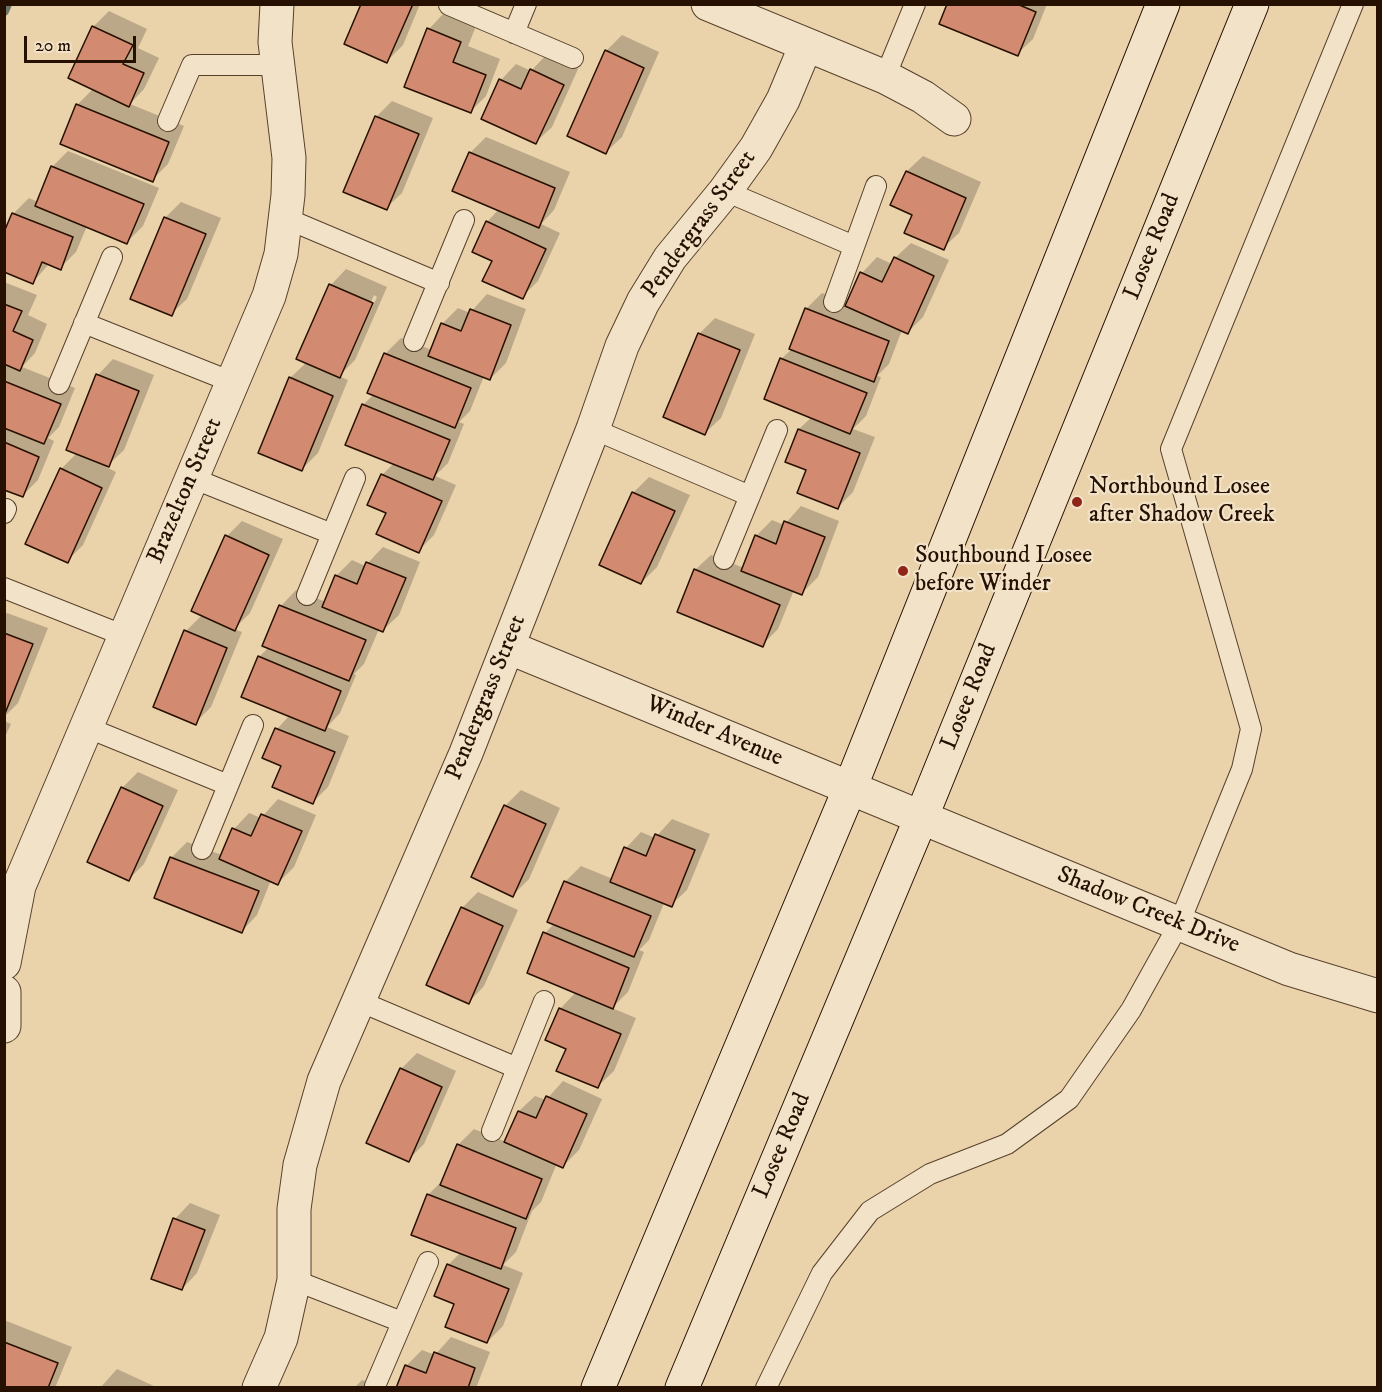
<!DOCTYPE html>
<style>
body{margin:0}
#map{position:relative;width:1382px;height:1392px;overflow:hidden;background:#ead2aa;font-family:"IM FELL DW Pica",serif}
canvas{display:block}
.frame{position:absolute;inset:0;border:6px solid #261001;pointer-events:none}
.scale{position:absolute;left:24px;top:36px;width:112px;height:27px;box-sizing:border-box;border:3px solid #261001;border-top:0;padding-left:8px;font-size:18px;line-height:21px;white-space:nowrap;color:#261001;-webkit-text-stroke:4px #f1e2c8;paint-order:stroke}
</style>
<div id="map">
<canvas width="1382" height="1392"></canvas>
<div class="frame"></div>
<div class="scale">20 m</div>
</div>
<script>
const c = document.querySelector('canvas').getContext('2d');
c.lineJoin = 'round';
function fillPath(path, color) { c.fillStyle = color; c.fill(path, 'evenodd'); }
function strokePath(path, color, width, dash) { c.strokeStyle = color; c.lineWidth = width; c.lineCap = dash ? 'butt' : 'round'; c.setLineDash(dash || []); c.stroke(path); }
function drawText(font, color, halo, rows, align = 'center') {
  c.font = font + ' "IM FELL DW Pica",serif'; c.lineWidth = 4.5; c.setLineDash([]); c.textBaseline = 'middle'; c.strokeStyle = halo; c.fillStyle = color; for (const [text, x, y, turn = 0] of rows) {
    c.save(); c.translate(x, y); c.rotate((+turn || 0) * Math.PI / 180); c.textAlign = isNaN(turn) ? turn : align; if (halo) c.strokeText(text, 0, 0); c.fillText(text, 0, 0); c.restore();
  }
}
fillPath(new Path2D(`
 M 363,4 L 420,4 L 403,45 L 387,61 Z
 M 949,4 L 1047,4 L 1033,39 L 1017,54 Z
 M 109,11 L 147,29 L 138,48 L 159,58 L 144,89 L 130,104 L 184,126 L 168,164 L 152,180 L 77,105 L 93,89 L 93,27 Z
 M 444,13 L 476,26 L 468,46 L 500,59 L 486,96 L 470,112 L 429,29 Z
 M 622,35 L 659,52 L 622,137 L 606,152 L 606,51 Z
 M 547,54 L 578,69 L 552,127 L 536,142 L 501,80 L 516,64 L 531,71 Z
 M 392,101 L 433,118 L 402,193 L 386,208 L 376,117 Z
 M 486,137 L 570,172 L 554,210 L 541,224 L 560,233 L 538,281 L 522,297 L 494,260 L 487,222 L 499,209 L 470,153 Z
 M 68,151 L 159,188 L 143,226 L 127,242 L 87,226 L 76,252 L 60,268 L 49,264 L 33,282 L 13,214 L 29,198 L 38,202 L 52,167 Z
 M 923,156 L 981,182 L 959,233 L 943,248 L 913,214 L 892,204 L 907,171 Z
 M 181,202 L 221,218 L 187,299 L 171,314 L 165,218 Z
 M 911,243 L 949,260 L 923,317 L 908,332 L 902,330 L 889,364 L 877,376 L 881,377 L 866,416 L 853,429 L 875,437 L 853,492 L 838,507 L 808,469 L 799,429 L 812,417 L 781,359 L 792,349 L 806,309 L 822,293 L 848,303 L 862,273 L 877,257 L 892,264 L 895,258 Z
 M 346,269 L 387,287 L 355,360 L 339,376 L 348,380 L 318,453 L 302,469 L 290,378 L 307,362 L 298,358 L 331,285 ZM 374,295 L 377,297 L 349,359 L 346,359 Z
 M 4,282 L 37,295 L 28,315 L 47,324 L 35,353 L 22,367 L 75,388 L 59,427 L 48,438 L 54,441 L 38,480 L 22,496 L 4,488 Z
 M 487,294 L 526,309 L 506,363 L 490,379 L 484,376 L 470,411 L 459,422 L 464,424 L 448,463 L 435,476 L 456,485 L 434,535 L 418,551 L 388,512 L 382,475 L 394,463 L 347,444 L 363,405 L 374,394 L 385,354 L 401,338 L 432,350 L 442,324 L 458,308 L 470,313 Z
 M 715,318 L 755,334 L 721,418 L 705,433 L 699,334 Z
 M 113,359 L 154,375 L 124,450 L 106,467 L 116,472 L 83,545 L 67,561 L 61,469 L 77,453 L 98,375 Z
 M 649,477 L 690,495 L 657,567 L 641,583 L 633,493 Z
 M 801,506 L 839,521 L 818,577 L 802,593 L 794,590 L 778,629 L 762,645 L 695,570 L 711,555 L 744,568 L 756,536 L 772,520 L 784,525 Z
 M 242,521 L 283,539 L 250,613 L 234,629 L 242,632 L 211,707 L 195,723 L 186,631 L 203,614 L 227,536 Z
 M 383,547 L 420,562 L 399,615 L 383,630 L 379,629 L 364,664 L 354,674 L 356,675 L 340,713 L 327,727 L 349,736 L 328,787 L 313,802 L 283,765 L 277,729 L 290,715 L 259,657 L 269,647 L 281,606 L 296,590 L 326,602 L 336,576 L 352,560 L 365,566 Z
 M 7,613 L 48,628 L 18,703 L 4,717 L 4,615 Z
 M 4,721 L 11,724 L 4,739 Z
 M 138,772 L 178,790 L 144,864 L 128,880 L 122,788 Z
 M 521,790 L 560,808 L 529,879 L 513,895 L 505,806 Z
 M 278,799 L 316,815 L 294,867 L 278,883 L 271,880 L 257,915 L 242,931 L 156,897 L 172,857 L 187,842 L 222,855 L 234,829 L 249,813 L 261,818 Z
 M 672,819 L 710,834 L 687,890 L 671,905 L 664,903 L 649,940 L 639,950 L 644,952 L 628,992 L 612,1008 L 636,1018 L 614,1071 L 598,1086 L 568,1048 L 560,1009 L 576,992 L 545,933 L 555,923 L 565,882 L 581,866 L 613,879 L 626,848 L 641,832 L 655,838 Z
 M 478,892 L 518,910 L 484,986 L 469,1002 L 462,908 Z
 M 417,1053 L 456,1071 L 424,1144 L 408,1160 L 401,1069 Z
 M 563,1081 L 602,1099 L 579,1150 L 563,1166 L 557,1163 L 541,1202 L 532,1211 L 516,1252 L 503,1265 L 523,1273 L 503,1326 L 487,1342 L 456,1304 L 448,1265 L 461,1252 L 428,1195 L 444,1179 L 458,1145 L 474,1129 L 506,1142 L 519,1111 L 535,1096 L 546,1100 Z
 M 190,1203 L 220,1215 L 197,1273 L 182,1289 L 175,1219 Z
 M 4,1320 L 72,1347 L 55,1388 L 4,1388 Z
 M 451,1337 L 490,1352 L 476,1388 L 398,1388 L 406,1366 L 422,1350 L 435,1355 Z
 M 117,1369 L 156,1387 L 156,1388 L 100,1388 Z
 M 362,1380 L 382,1388 L 354,1388 Z`), '#0003');
strokePath(new Path2D(`
 M 4,11 L 7,4`), '#6a7469', 10);
const building = new Path2D(`
 M 361,4 L 413,4 L 387,63 L 344,44 Z
 M 947,4 L 1017,4 L 1036,12 L 1018,56 L 939,24 Z
 M 92,26 L 133,45 L 123,64 L 144,73 L 129,107 L 68,78 Z
 M 427,28 L 461,42 L 453,62 L 486,75 L 471,113 L 404,87 Z
 M 605,50 L 644,68 L 606,154 L 567,136 Z
 M 530,69 L 564,85 L 536,144 L 481,119 L 499,79 L 521,89 Z
 M 76,104 L 169,142 L 153,182 L 60,144 Z
 M 375,116 L 419,134 L 387,210 L 343,192 Z
 M 469,152 L 555,188 L 539,228 L 452,191 Z
 M 51,166 L 144,204 L 127,244 L 35,206 Z
 M 906,171 L 966,198 L 944,250 L 904,233 L 912,215 L 890,205 Z
 M 12,213 L 73,237 L 61,270 L 42,262 L 33,284 L 4,272 L 4,232 Z
 M 164,217 L 206,234 L 172,316 L 130,299 Z
 M 486,221 L 546,249 L 523,299 L 482,281 L 492,261 L 472,252 Z
 M 894,257 L 934,276 L 908,334 L 845,306 L 860,272 L 882,282 Z
 M 329,284 L 373,303 L 340,378 L 296,359 Z
 M 4,304 L 22,311 L 13,331 L 33,340 L 20,371 L 4,364 Z
 M 805,308 L 889,341 L 874,382 L 789,349 Z
 M 470,309 L 511,325 L 490,380 L 428,356 L 441,323 L 461,331 Z
 M 698,333 L 740,350 L 705,435 L 663,417 Z
 M 384,353 L 471,388 L 455,428 L 367,393 Z
 M 780,358 L 867,393 L 850,434 L 764,399 Z
 M 96,374 L 139,391 L 109,467 L 66,450 Z
 M 289,377 L 333,396 L 302,471 L 258,453 Z
 M 4,381 L 61,404 L 44,444 L 4,428 Z
 M 362,404 L 450,440 L 433,480 L 345,445 Z
 M 798,429 L 860,453 L 838,509 L 797,493 L 806,470 L 785,462 Z
 M 4,442 L 39,457 L 23,497 L 4,490 Z
 M 60,468 L 102,488 L 68,563 L 25,544 Z
 M 381,474 L 442,501 L 419,553 L 376,534 L 386,513 L 367,505 Z
 M 632,492 L 675,511 L 641,584 L 599,565 Z
 M 784,521 L 825,537 L 802,595 L 741,571 L 755,535 L 776,544 Z
 M 225,535 L 269,555 L 235,631 L 191,611 Z
 M 366,562 L 406,578 L 383,632 L 322,607 L 335,575 L 357,584 Z
 M 694,569 L 780,605 L 763,647 L 677,612 Z
 M 279,605 L 366,640 L 349,681 L 262,646 Z
 M 184,630 L 227,648 L 196,725 L 153,707 Z
 M 4,633 L 33,644 L 4,716 Z
 M 258,656 L 341,691 L 325,731 L 241,697 Z
 M 275,728 L 335,752 L 313,804 L 272,787 L 281,766 L 262,758 Z
 M 121,787 L 163,806 L 129,881 L 87,862 Z
 M 504,805 L 546,824 L 513,897 L 471,877 Z
 M 261,814 L 302,831 L 278,885 L 219,859 L 232,828 L 251,836 Z
 M 655,834 L 695,850 L 672,907 L 610,882 L 624,847 L 646,856 Z
 M 170,857 L 259,891 L 242,933 L 154,898 Z
 M 564,881 L 651,916 L 634,957 L 547,922 Z
 M 461,907 L 503,926 L 469,1004 L 426,985 Z
 M 543,932 L 629,968 L 613,1009 L 527,973 Z
 M 559,1008 L 621,1034 L 598,1088 L 556,1071 L 566,1049 L 545,1040 Z
 M 400,1068 L 442,1087 L 409,1162 L 366,1143 Z
 M 546,1096 L 587,1114 L 563,1168 L 504,1142 L 518,1111 L 536,1118 Z
 M 457,1144 L 542,1179 L 526,1219 L 440,1185 Z
 M 427,1194 L 516,1228 L 501,1269 L 411,1235 Z
 M 173,1218 L 205,1230 L 182,1290 L 151,1279 Z
 M 447,1264 L 509,1289 L 487,1343 L 445,1327 L 454,1304 L 434,1296 Z
 M 4,1342 L 58,1363 L 48,1388 L 4,1388 Z
 M 434,1352 L 475,1368 L 468,1388 L 396,1388 L 405,1365 L 426,1373 Z`);
fillPath(building, '#d28b70');
strokePath(building, '#261001', 1.5);
const service = new Path2D(`
 M 449,5 L 573,58
 M 514,33 L 526,4
 M 885,77 L 915,4
 M 168,121 L 192,65 L 278,65
 M 725,191 L 854,246
 M 285,218 L 439,283
 M 834,302 L 876,186
 M 84,323 L 232,382
 M 414,341 L 464,220
 M 59,384 L 112,257
 M 593,429 L 750,496
 M 192,478 L 332,534
 M 4,513 L 6,509
 M 724,559 L 777,430
 M 4,588 L 125,636
 M 307,595 L 355,478
 M 86,727 L 228,785
 M 202,849 L 253,725
 M 359,1001 L 517,1068
 M 492,1131 L 544,1001
 M 294,1280 L 402,1322
 M 375,1386 L 428,1262
 M 766,1388 L 822,1273 L 870,1211 L 930,1174 L 1007,1144 L 1069,1099 L 1131,1010 L 1179,924 L 1242,769 L 1251,729 L 1171,449 L 1353,4`);
const minor = new Path2D(`
 M 708,4 L 885,77 L 923,97 L 954,119
 M 508,647 L 1289,969 L 1378,996
 M 4,963 L 19,886 L 269,296 L 281,254 L 288,195 L 289,158 L 275,42 L 277,4
 M 4,992 L 4,1026
 M 259,1388 L 281,1338 L 294,1280 L 294,1209 L 300,1165 L 324,1081 L 466,753 L 593,429 L 622,346 L 643,302 L 670,258 L 725,191 L 756,148 L 783,100 L 806,45`);
const secondary = new Path2D(`
 M 598,1388 L 850,788 L 1163,4
 M 682,1388 L 921,818 L 1252,4`);
strokePath(service, '#57402b', 22);
strokePath(minor, '#57402b', 35);
strokePath(secondary, '#261001', 35);
strokePath(service, '#f1e2c8', 20);
strokePath(minor, '#f1e2c8', 33);
strokePath(secondary, '#f1e2c8', 33);
for (const [x, y, r, color] of [
 [1077,502,6,"#8f2418"],
 [903,571,6,"#8f2418"]
]) { const dot = new Path2D(); dot.arc(x, y, r, 0, 2 * Math.PI); c.fillStyle = color; c.fill(dot); strokePath(dot, '#f1e2c8', 2); }
drawText('24px', '#261001', '#f1e2c8', [
 ["Pendergrass Street",700,225,-54],
 ["Losee Road",1153,247,-68],
 ["Brazelton Street",186,491,-67],
 ["Losee Road",970,697,-68],
 ["Pendergrass Street",487,698,-68],
 ["Winder Avenue",714,732,23],
 ["Shadow Creek Drive",1148,911,22],
 ["Losee Road",783,1146,-67]
]);
drawText('24px', '#261001', '#f1e2c8', [
 ["Northbound Losee",1089,488],
 ["after Shadow Creek",1089,516],
 ["Southbound Losee",915,557],
 ["before Winder",915,585]
], 'left');
</script>
